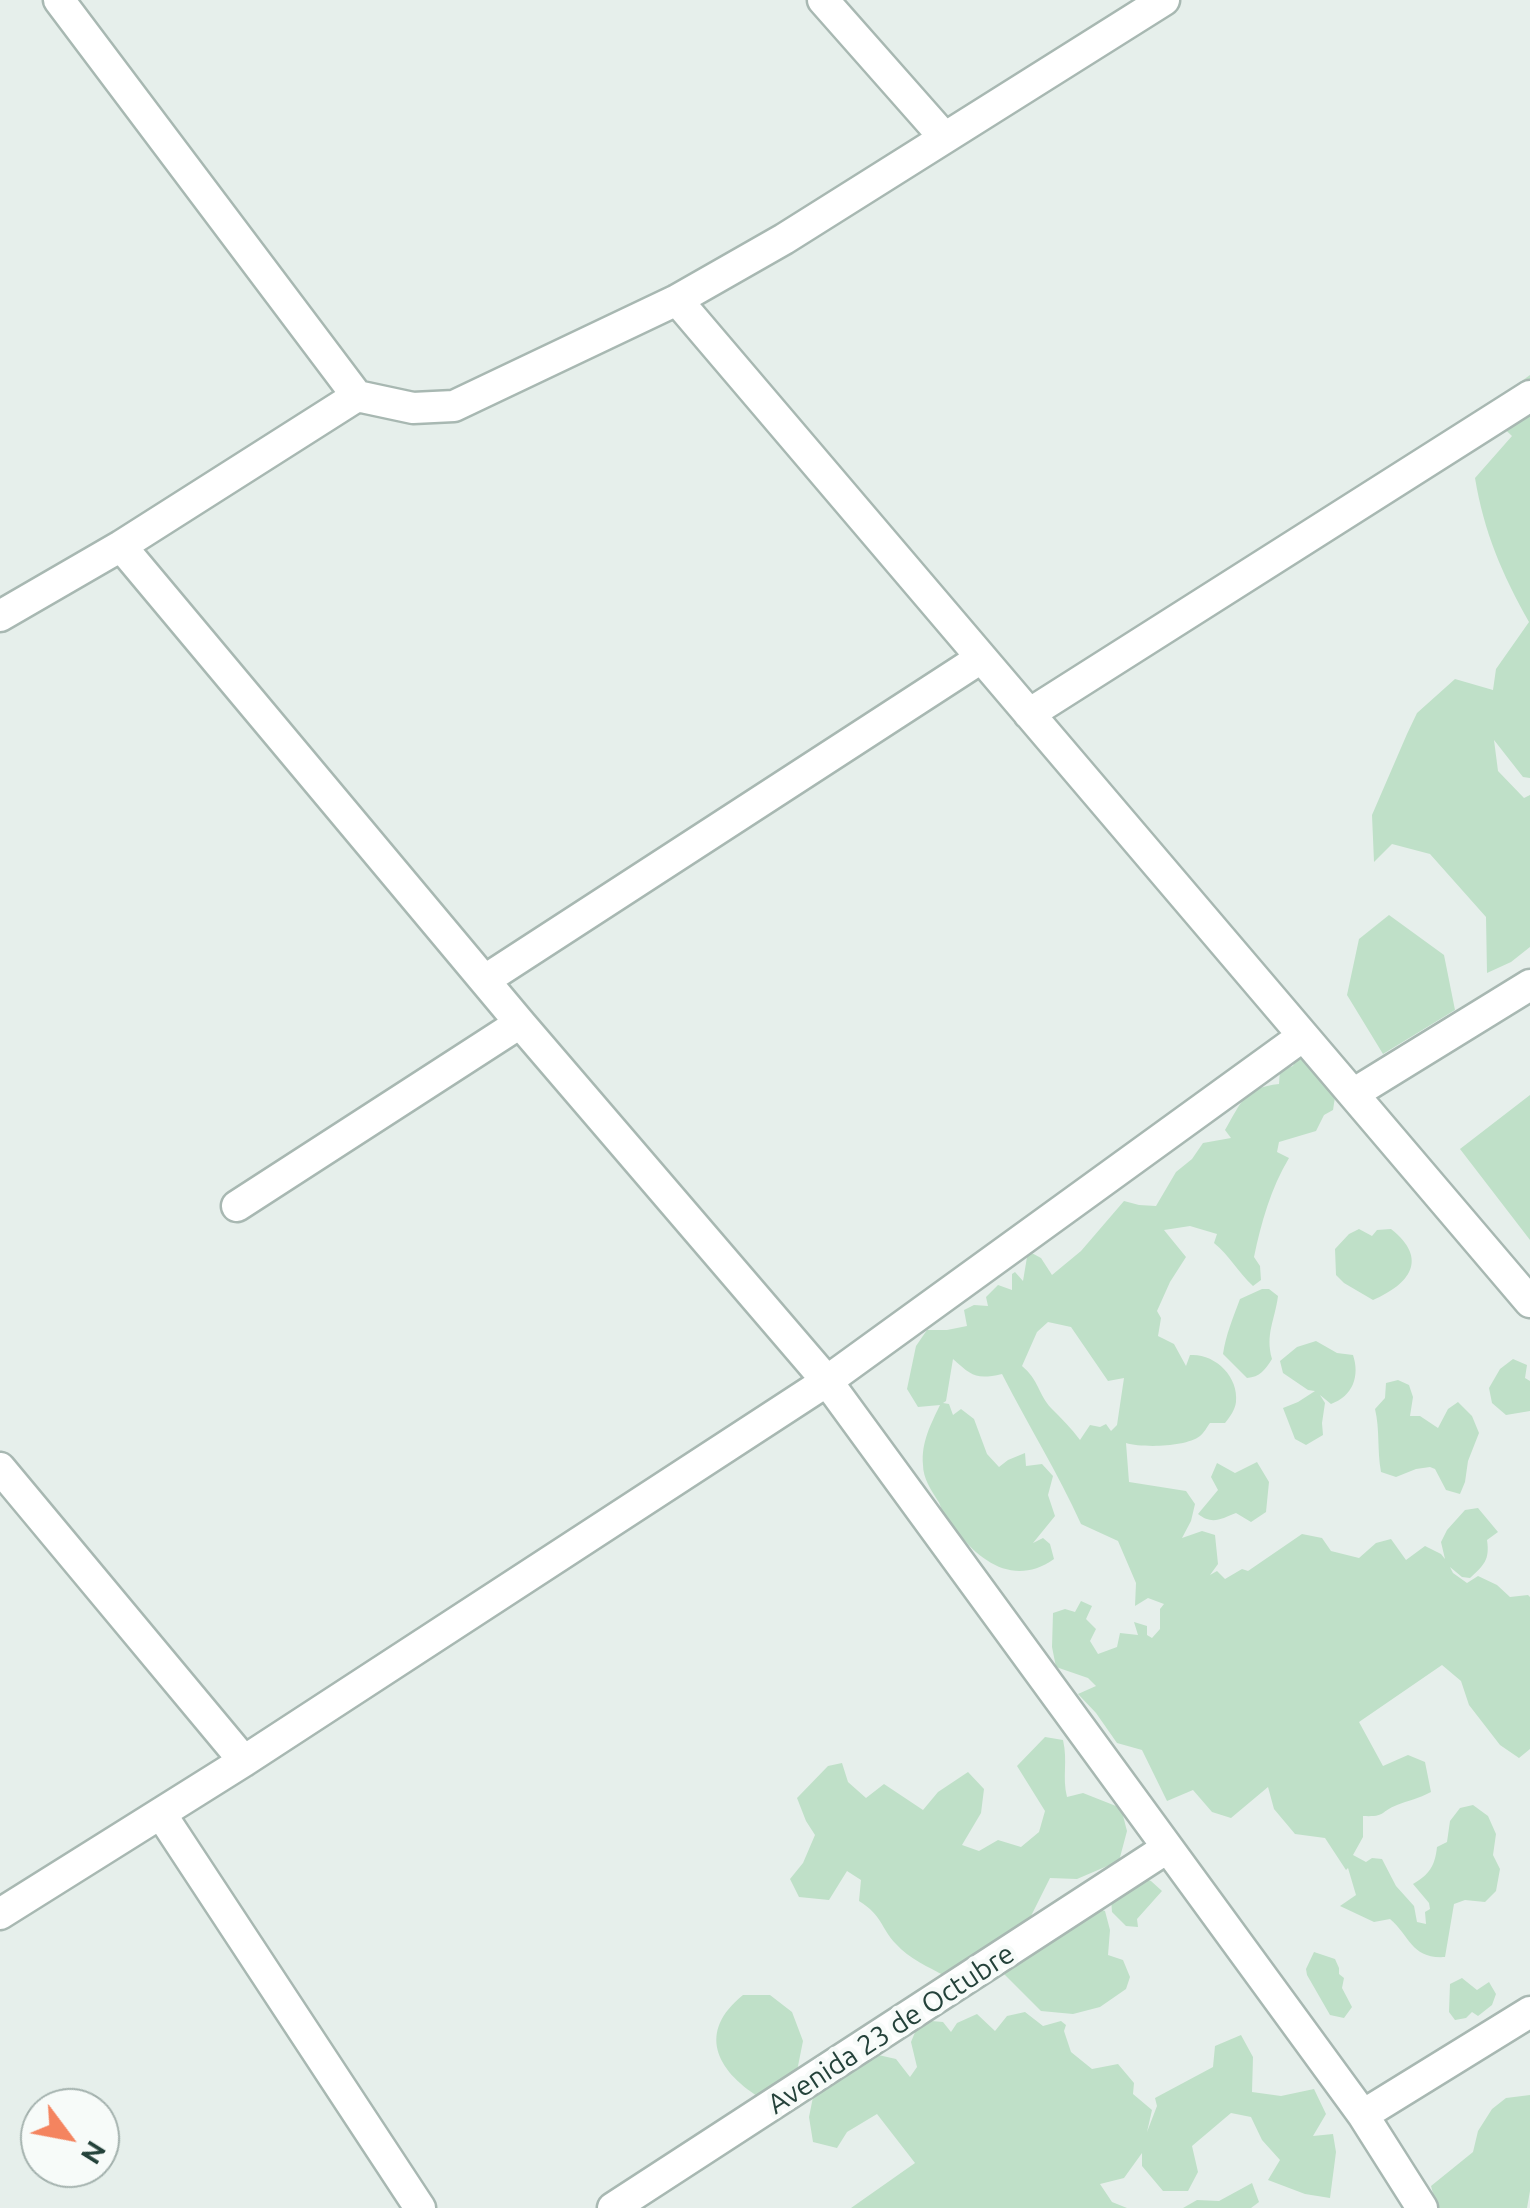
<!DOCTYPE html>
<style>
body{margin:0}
#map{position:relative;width:1530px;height:2208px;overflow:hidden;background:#e6efeb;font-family:Ubuntu,sans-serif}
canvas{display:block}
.north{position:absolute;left:20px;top:2088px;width:100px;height:100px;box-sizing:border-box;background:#f7fbf9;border:2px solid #a3b1ad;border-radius:50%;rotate:122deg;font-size:28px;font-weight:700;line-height:40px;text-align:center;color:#24423a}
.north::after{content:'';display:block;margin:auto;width:35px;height:45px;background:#f4845f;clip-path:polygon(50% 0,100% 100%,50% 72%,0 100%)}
</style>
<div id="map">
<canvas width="1530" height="2208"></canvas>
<div class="north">N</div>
</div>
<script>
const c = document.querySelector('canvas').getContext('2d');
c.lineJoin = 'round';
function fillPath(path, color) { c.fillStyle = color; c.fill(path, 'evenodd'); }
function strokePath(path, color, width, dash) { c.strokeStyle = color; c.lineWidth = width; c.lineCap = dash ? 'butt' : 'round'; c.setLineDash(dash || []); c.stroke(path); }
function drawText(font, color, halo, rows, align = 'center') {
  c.font = font + ' Ubuntu,sans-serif'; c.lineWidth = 9; c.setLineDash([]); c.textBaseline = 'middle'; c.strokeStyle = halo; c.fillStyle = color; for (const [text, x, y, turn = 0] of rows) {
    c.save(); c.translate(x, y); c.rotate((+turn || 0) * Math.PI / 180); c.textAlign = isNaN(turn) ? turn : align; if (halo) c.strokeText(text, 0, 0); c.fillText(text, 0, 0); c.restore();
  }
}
fillPath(new Path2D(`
 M 1530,375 L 1530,778 L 1523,777 L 1494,740 L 1498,771 L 1524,798 L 1530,795 L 1530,947 L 1511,962 L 1487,973 L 1486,917 L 1430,854 L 1392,844 L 1374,862 L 1372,815 L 1407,734 L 1417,713 L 1455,679 L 1493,690 L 1496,669 L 1529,622 C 1502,574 1484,532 1475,478 L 1512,436 L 1493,418 L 1512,388 Z
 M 1389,915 L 1444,955 L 1455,1010 L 1383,1054 L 1347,995 L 1359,939 Z
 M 1303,1036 L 1332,1088 L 1335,1097 L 1333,1110 L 1324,1115 L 1316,1131 L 1279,1142 L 1277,1152 L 1289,1158 C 1271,1188 1261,1223 1254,1257 L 1260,1266 L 1261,1280 L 1253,1286 C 1238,1272 1230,1256 1214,1243 L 1217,1234 L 1190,1226 L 1164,1230 L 1186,1257 L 1170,1282 L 1157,1311 L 1161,1318 L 1158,1336 L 1174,1344 L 1186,1366 L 1190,1355 C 1214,1353 1239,1376 1236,1402 C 1235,1410 1230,1417 1225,1423 L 1210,1423 C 1207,1427 1204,1433 1200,1436 C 1186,1447 1143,1448 1126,1443 L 1129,1482 L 1186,1491 L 1195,1504 L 1191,1521 L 1182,1538 L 1202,1531 L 1215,1535 L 1218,1564 L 1210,1575 L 1217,1571 L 1225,1579 L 1242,1569 L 1248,1571 L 1302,1534 L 1322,1538 L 1331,1551 L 1359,1558 L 1376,1543 L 1391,1539 L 1406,1560 L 1425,1546 L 1441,1554 L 1445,1559 L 1441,1542 L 1447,1530 L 1465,1510 L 1478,1508 L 1498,1532 L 1487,1540 C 1490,1560 1484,1565 1470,1578 L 1462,1577 L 1450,1567 L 1453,1573 L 1467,1583 L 1478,1576 L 1497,1585 L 1510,1597 L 1528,1595 L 1530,1597 L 1530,1749 L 1519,1758 L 1500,1745 L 1469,1705 L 1461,1681 L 1442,1665 L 1359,1722 L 1383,1766 L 1408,1755 L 1425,1762 L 1431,1792 C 1418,1799 1410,1800 1397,1805 C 1379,1812 1387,1817 1363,1816 L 1363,1837 L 1353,1855 L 1366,1862 L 1372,1858 L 1382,1859 L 1396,1886 L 1414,1906 L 1417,1922 L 1426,1924 L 1425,1912 L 1430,1909 L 1429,1903 L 1413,1884 C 1429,1875 1435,1866 1437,1847 L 1447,1842 L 1450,1821 L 1460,1808 L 1473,1805 L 1488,1816 L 1496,1834 L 1493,1855 L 1500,1869 L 1496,1891 L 1485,1902 L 1465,1900 L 1454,1904 L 1445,1957 C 1411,1959 1411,1937 1390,1919 L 1374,1922 L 1340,1906 L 1356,1895 L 1348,1868 L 1346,1870 L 1325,1838 L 1295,1834 L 1274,1809 L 1268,1787 L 1231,1818 L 1212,1812 L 1193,1790 L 1167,1801 L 1142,1750 L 1117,1743 L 1096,1713 L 1078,1694 L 1096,1686 L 1088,1678 L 1056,1667 L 1052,1647 L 1053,1613 L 1065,1609 L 1075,1612 L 1081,1601 L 1092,1606 L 1086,1619 L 1096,1629 L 1090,1641 L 1098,1654 L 1117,1647 L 1120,1633 L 1138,1635 L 1134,1622 L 1147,1626 L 1147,1635 L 1152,1638 L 1160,1629 L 1160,1609 L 1164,1604 L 1148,1598 L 1135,1606 L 1136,1583 L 1118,1541 L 1081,1524 C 1058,1473 1028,1425 1002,1374 C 976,1380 972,1376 953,1359 L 946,1401 L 943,1403 L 949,1404 L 953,1415 L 961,1409 L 974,1419 L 987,1454 L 999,1467 L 1008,1460 L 1025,1453 L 1026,1466 L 1042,1464 L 1053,1476 L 1048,1495 L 1055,1516 L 1033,1543 L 1043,1538 L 1050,1544 L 1054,1559 C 1017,1585 984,1565 959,1534 C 954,1528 947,1522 944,1515 C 941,1511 941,1505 938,1501 C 931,1490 923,1478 923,1465 C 921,1442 931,1424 940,1405 L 918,1407 L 907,1389 L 916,1346 L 927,1330 L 947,1330 L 967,1326 L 964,1310 L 974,1305 L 988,1306 L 986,1297 L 998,1285 L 1012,1290 L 1012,1274 L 1015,1272 L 1023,1281 L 1028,1251 L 1041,1258 L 1052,1275 L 1081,1251 L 1124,1201 L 1139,1205 L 1156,1206 L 1176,1172 L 1192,1159 L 1203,1143 L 1231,1138 L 1225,1130 C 1242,1101 1244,1088 1279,1084 L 1280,1070 L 1293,1066 ZM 1048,1322 L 1071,1327 L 1108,1381 L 1124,1378 L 1117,1425 L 1111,1431 L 1106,1424 L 1100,1427 L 1090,1425 L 1080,1440 C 1071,1428 1061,1418 1051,1408 C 1038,1394 1039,1380 1022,1366 L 1037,1332 Z
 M 1530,1095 L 1530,1240 L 1460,1149 Z
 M 1359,1229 L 1372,1236 L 1377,1230 L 1391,1229 C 1429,1259 1410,1284 1373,1300 L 1344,1283 L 1336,1275 L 1335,1249 L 1349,1234 Z
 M 1262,1289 L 1269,1289 L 1278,1296 C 1275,1320 1265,1334 1272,1359 C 1265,1370 1260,1377 1247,1378 L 1223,1354 C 1226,1334 1233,1318 1240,1299 Z
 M 1316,1341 L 1337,1353 L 1353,1355 C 1360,1376 1353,1396 1331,1404 L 1320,1395 L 1325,1403 L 1322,1423 L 1323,1435 L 1306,1445 L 1295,1439 L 1283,1408 L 1298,1402 L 1315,1391 L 1308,1390 L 1283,1373 L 1280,1361 L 1297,1347 Z
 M 1513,1359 L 1527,1365 L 1525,1378 L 1530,1381 L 1530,1411 L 1506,1415 L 1492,1403 L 1489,1388 L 1500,1369 Z
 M 1398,1380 L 1409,1385 L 1413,1397 L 1410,1416 L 1420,1416 L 1438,1428 L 1448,1409 L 1458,1402 L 1472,1416 L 1479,1433 L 1468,1461 L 1465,1482 L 1460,1494 L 1446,1490 L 1435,1469 L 1430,1467 L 1416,1469 L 1396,1477 L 1381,1472 C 1377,1450 1380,1430 1375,1409 L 1385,1398 L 1386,1383 Z
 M 1257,1462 L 1269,1482 L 1266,1512 L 1251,1522 L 1236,1513 C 1221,1519 1212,1525 1198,1514 L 1218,1490 L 1211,1477 L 1217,1463 L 1235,1473 Z
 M 1045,1737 L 1063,1740 C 1068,1761 1062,1777 1067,1797 L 1083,1793 L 1121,1808 L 1127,1831 L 1119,1861 L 1077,1879 L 1050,1878 L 1031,1916 L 1029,1938 L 1083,1903 L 1105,1911 L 1110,1930 L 1108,1955 L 1123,1960 L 1130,1977 L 1126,1989 L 1100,2007 L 1073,2014 L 1041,2011 L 997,1967 L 980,1956 L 963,1961 L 945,1976 C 929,1967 909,1959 896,1944 C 880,1927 883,1916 859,1901 L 861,1880 L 847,1871 L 829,1900 L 799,1897 L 790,1879 L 803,1863 L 815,1835 L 806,1821 L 797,1798 L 828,1766 L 842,1763 L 848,1782 L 866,1798 L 884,1784 L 923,1810 L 938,1792 L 968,1772 L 984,1789 L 981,1813 L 962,1845 L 979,1851 L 998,1840 L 1021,1847 L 1039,1832 L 1045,1811 L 1017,1766 Z
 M 1136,1875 L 1151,1881 L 1162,1891 L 1137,1919 L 1138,1927 L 1126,1926 L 1112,1912 L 1110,1885 Z
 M 1314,1952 L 1335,1959 L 1339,1968 L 1339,1974 L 1344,1978 L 1342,1988 L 1352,2007 L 1344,2018 L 1330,2015 L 1307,1975 L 1306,1969 Z
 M 1462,1978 L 1477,1990 L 1489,1982 L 1496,1994 L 1492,2005 L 1478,2016 L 1472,2012 L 1466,2018 L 1455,2020 L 1449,2012 L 1450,1984 Z
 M 743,1995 L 770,1995 L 792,2012 L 803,2041 L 795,2081 L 759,2097 C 716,2070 697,2032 743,1995 Z
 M 1025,2012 L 1043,2026 L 1061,2021 L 1066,2025 L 1064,2031 L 1071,2052 L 1092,2069 L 1118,2064 L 1134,2083 L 1133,2094 L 1152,2110 L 1147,2132 L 1157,2106 L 1155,2098 L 1213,2067 L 1215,2046 L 1241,2035 L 1253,2057 L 1252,2092 L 1281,2096 L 1314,2089 L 1326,2114 L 1313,2136 L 1333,2134 L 1336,2152 L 1330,2198 L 1305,2194 L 1268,2180 L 1280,2160 L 1262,2140 L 1251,2117 L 1231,2113 L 1192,2146 L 1198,2172 L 1188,2191 L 1163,2191 L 1142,2166 L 1142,2153 L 1124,2178 L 1100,2184 L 1112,2202 L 1127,2208 L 851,2208 L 915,2163 L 877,2114 L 847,2132 L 837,2148 L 813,2142 L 809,2117 L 814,2092 L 874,2054 L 896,2059 L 910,2077 L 917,2067 L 911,2042 L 920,2020 L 943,2022 L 951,2032 L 957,2023 L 977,2014 L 995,2031 L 1007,2016 Z
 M 1530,2095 L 1530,2191 L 1527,2208 L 1437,2208 L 1431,2186 L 1473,2152 L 1478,2131 L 1492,2109 L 1506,2098 Z
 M 1252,2183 L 1259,2202 L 1251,2208 L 1183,2208 L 1197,2200 L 1219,2201 Z`), '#bfe0c8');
const minor = new Path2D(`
 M 59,0 L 357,396
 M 823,0 L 944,137
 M 677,300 L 1530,1302
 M 121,546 L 520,1023 L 827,1381 L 1363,2115 L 1422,2208
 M 0,616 L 121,546 L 357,396 L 413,408 L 454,406 L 677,300 L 784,239 L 1164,0
 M 1029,714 L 1530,396
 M 485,980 L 981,658
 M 1353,1094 L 1530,985
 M 237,1206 L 520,1023
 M 0,1468 L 244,1761
 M 161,1814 L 420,2208
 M 0,1914 L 244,1761 L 827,1381 L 1303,1036
 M 1363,2115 L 1530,2012
 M 613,2208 L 1167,1848`);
strokePath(minor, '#a8b8b2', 35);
strokePath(minor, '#fff', 30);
drawText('28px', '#24423a', '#f7fbf9', [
 ["Avenida 23 de Octubre",891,2029,-33]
]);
</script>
